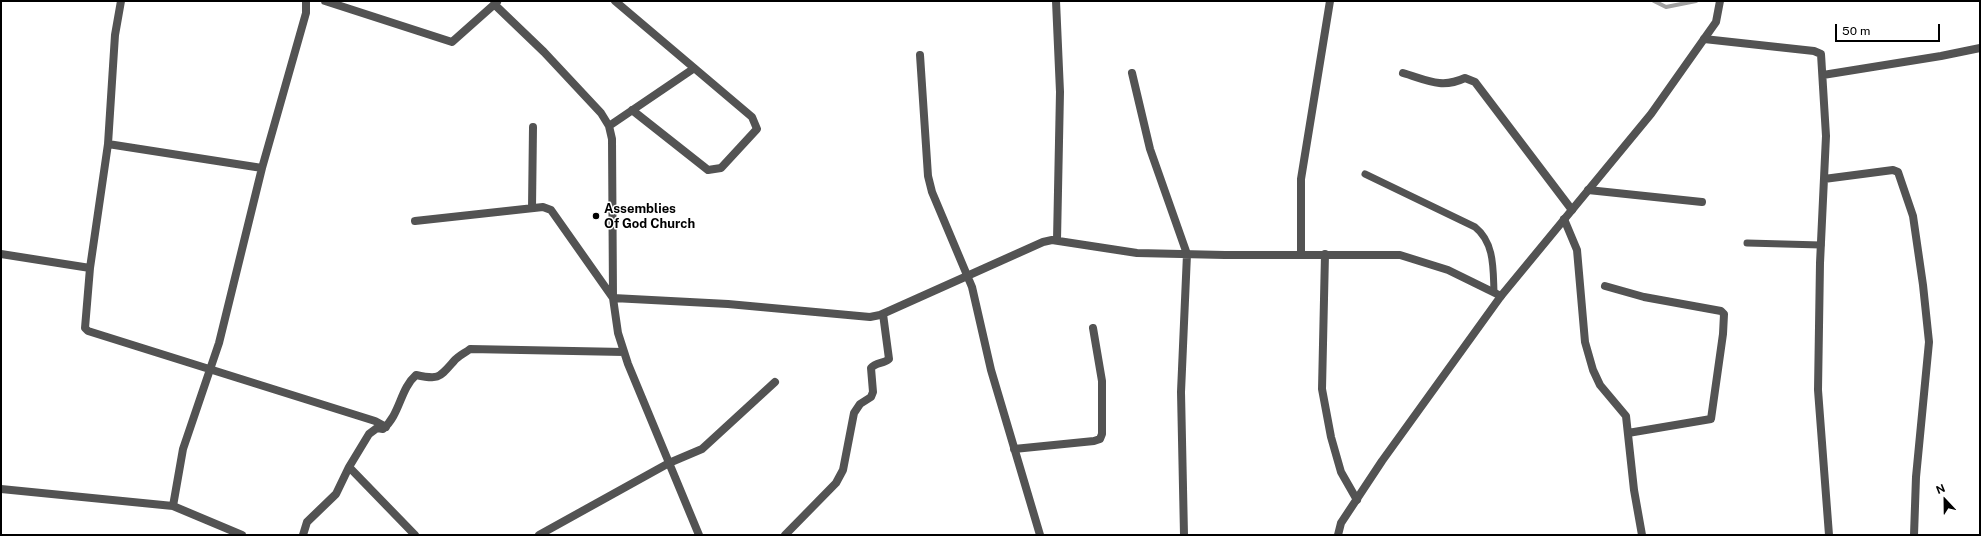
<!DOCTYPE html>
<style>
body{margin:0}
#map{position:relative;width:1981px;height:536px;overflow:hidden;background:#fff;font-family:"Public Sans",sans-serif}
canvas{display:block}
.frame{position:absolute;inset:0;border:2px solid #000;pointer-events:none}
.north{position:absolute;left:1925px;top:480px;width:40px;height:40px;-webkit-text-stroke:3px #fff;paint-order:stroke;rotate:338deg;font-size:11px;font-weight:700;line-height:16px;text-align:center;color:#000}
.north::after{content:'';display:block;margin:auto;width:14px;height:18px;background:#000;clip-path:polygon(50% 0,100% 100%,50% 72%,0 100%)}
.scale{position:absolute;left:1835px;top:24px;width:105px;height:18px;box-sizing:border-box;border:2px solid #000;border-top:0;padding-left:5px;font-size:12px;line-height:14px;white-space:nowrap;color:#000;-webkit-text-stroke:3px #fff;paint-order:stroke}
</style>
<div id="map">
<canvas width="1981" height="536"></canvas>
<div class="frame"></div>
<div class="north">N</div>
<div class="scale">50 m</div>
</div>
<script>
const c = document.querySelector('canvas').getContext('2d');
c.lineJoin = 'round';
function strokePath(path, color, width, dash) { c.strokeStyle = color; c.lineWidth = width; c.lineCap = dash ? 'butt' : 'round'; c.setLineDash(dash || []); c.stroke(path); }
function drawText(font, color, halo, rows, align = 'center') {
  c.font = font + ' "Public Sans",sans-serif'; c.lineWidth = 3; c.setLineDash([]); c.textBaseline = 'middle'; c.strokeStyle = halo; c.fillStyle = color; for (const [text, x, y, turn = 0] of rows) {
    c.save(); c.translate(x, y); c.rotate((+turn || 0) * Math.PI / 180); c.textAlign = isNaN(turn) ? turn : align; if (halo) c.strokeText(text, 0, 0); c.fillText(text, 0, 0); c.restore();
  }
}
strokePath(new Path2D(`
 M 1654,1 L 1666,7 L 1696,1`), '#a1a1a1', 4);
strokePath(new Path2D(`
 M 1365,174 L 1475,227 C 1495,243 1493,270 1494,292
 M 1747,243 L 1821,245`), '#535353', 7);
strokePath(new Path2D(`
 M 121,1 L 115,35 L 108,144 L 90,268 L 85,328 L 88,331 L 375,421 L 386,427
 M 325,1 L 452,42 L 497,2
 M 615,1 L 752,117 L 757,129 L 721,168 L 708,170 L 632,110
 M 1056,1 L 1060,92 L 1057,240
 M 494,4 L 544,52 L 601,113 L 609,126 L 612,139 L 613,298 L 618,333 L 628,364 L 699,535
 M 1704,39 L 1814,51 L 1821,54 L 1826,136 L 1820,263 L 1818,390 L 1829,535
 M 920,55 L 928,176 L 932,192 L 972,287 L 991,370 L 1040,535
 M 1132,73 L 1150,149 L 1187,254 L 1181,392 L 1184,535
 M 1403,73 C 1427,80 1441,89 1465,78 L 1475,82 L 1572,210
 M 1823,75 L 1941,56 L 1980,48
 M 609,126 L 693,69
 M 108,144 L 262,168
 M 1824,179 L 1893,170 L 1898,172 L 1913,216 L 1923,285 L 1929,342 L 1916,477 L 1914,535
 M 1588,190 L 1702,202
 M 532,208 L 533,127
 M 1564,219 L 1577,250 L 1585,342 L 1593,370 L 1600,385 L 1626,416 L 1634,490 L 1642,535
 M 415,221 L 543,207 L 551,210 L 613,298 L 728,304 L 870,317 L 880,315 L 1043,242 L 1052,240 L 1137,253 L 1225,255 L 1400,255 L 1448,270 L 1501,296
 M 1,254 L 90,268
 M 1325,254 L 1322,389 L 1331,437 L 1341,472 L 1357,500
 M 1301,255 L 1301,179 L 1330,1
 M 1605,286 L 1644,297 L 1721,311 L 1724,314 L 1723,334 L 1711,419 L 1628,433
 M 1014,449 L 1094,441 L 1100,439 L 1102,434 L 1102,381 L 1093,328
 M 349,467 L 415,535
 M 1,489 L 173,506 L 242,535
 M 173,506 L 183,449 L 219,343 L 262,168 L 306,13 L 306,1
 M 303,535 L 307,522 L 336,494 L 349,467 L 369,434 L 377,428 L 383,429 C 400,415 400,389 416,375 C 439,380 439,378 454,361 C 458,356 465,353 470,349 L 624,352
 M 539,535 L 669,463 L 702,449 L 775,382
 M 785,535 L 836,483 L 843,470 L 854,413 L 860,404 L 871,397 L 873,392 L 871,368 C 876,362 884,364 889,359 L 883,314`), '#535353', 8);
strokePath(new Path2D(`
 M 1338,535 L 1341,523 L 1382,461 L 1501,296 L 1651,114 L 1716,22 L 1720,1`), '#535353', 8);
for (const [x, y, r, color] of [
 [596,216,4,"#000"]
]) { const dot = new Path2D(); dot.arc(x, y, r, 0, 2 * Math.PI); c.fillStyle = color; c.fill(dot); strokePath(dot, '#fff', 1.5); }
drawText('bold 13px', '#000', '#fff', [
 ["Assemblies",604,209],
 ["Of God Church",604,224]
], 'left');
</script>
